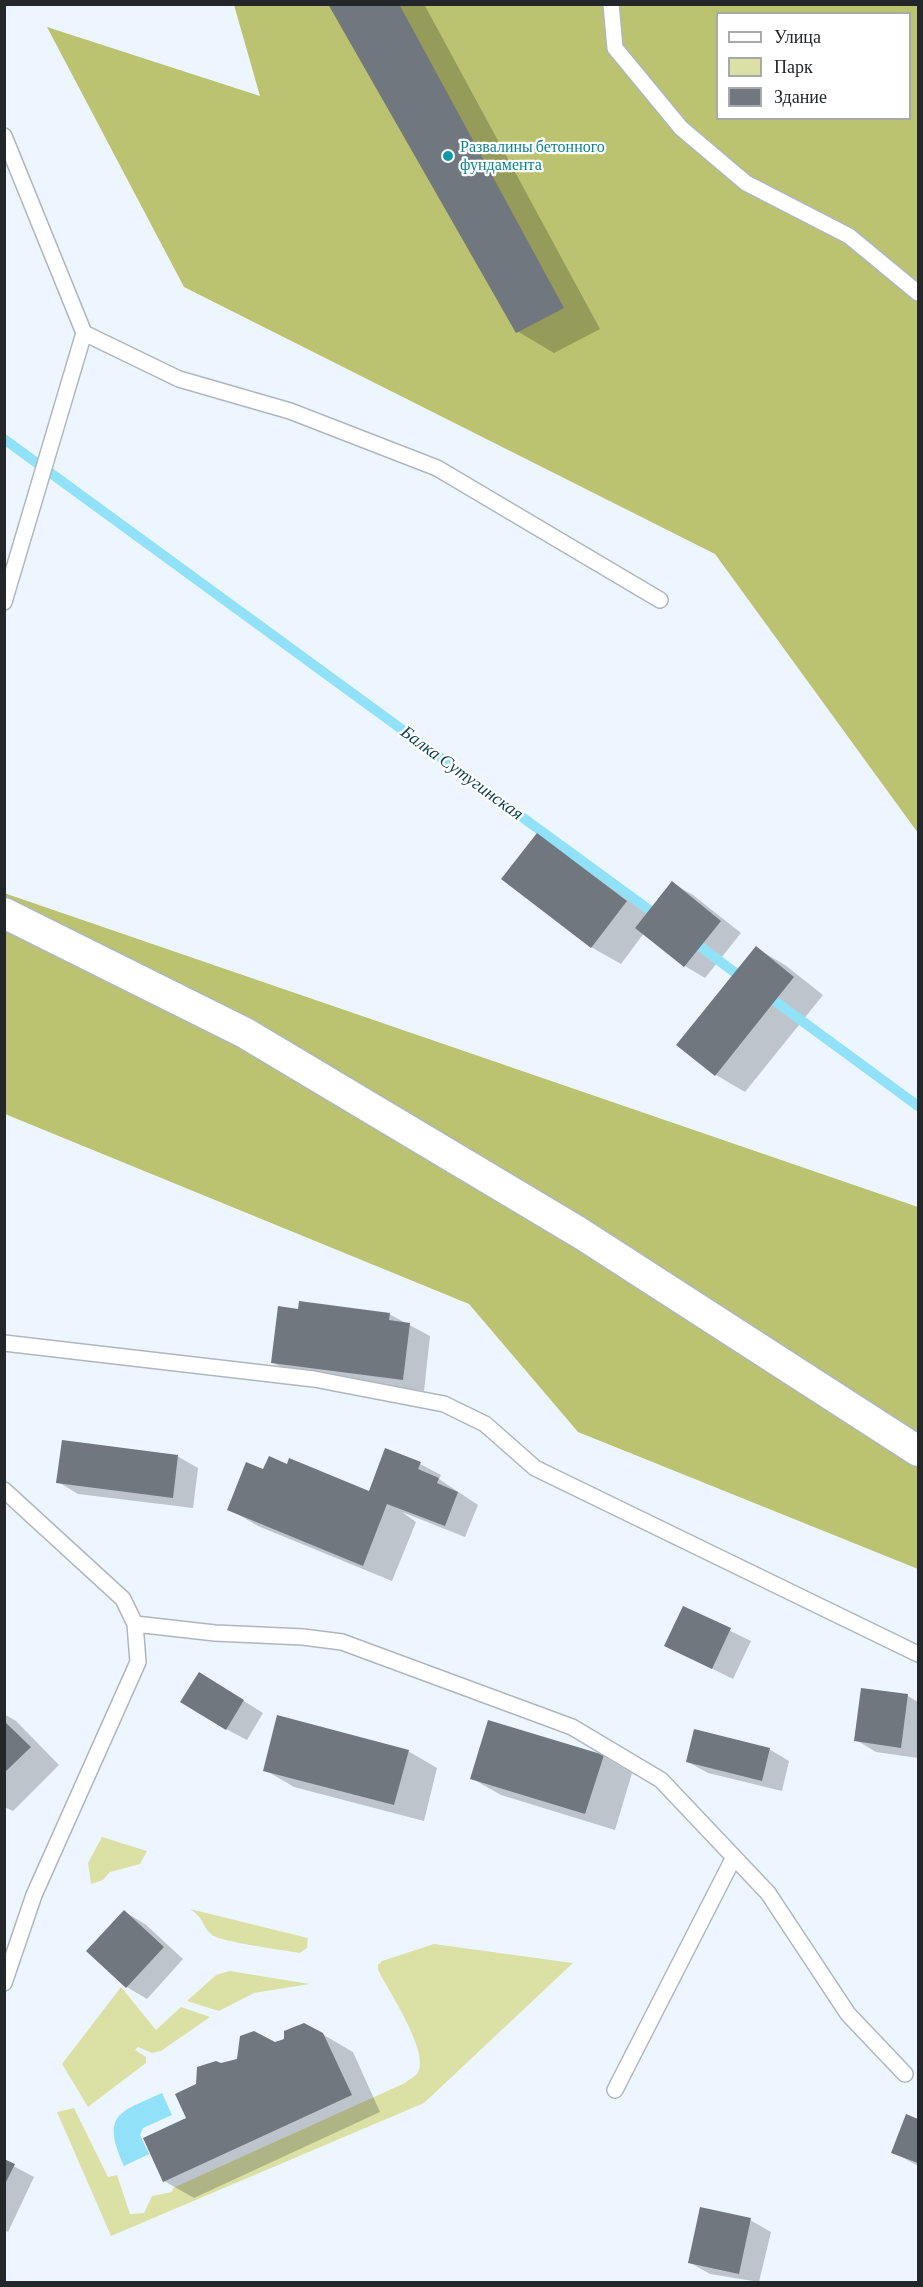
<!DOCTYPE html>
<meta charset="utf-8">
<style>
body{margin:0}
#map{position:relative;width:923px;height:2287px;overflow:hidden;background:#edf6fe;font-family:"Crimson Pro",serif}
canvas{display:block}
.frame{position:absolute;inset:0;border:6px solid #24272a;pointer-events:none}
.legend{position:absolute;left:716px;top:12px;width:195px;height:108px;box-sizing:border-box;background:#fff;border:2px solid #a7a9aa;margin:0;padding:8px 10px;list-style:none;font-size:18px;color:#24272a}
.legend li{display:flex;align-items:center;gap:12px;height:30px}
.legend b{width:30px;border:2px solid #a7a9aa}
</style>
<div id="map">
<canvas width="923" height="2287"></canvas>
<div class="frame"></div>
<ul class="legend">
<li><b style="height:8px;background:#fff"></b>Улица</li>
<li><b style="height:16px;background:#dbe1a5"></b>Парк</li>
<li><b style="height:16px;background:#70777e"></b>Здание</li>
</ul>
</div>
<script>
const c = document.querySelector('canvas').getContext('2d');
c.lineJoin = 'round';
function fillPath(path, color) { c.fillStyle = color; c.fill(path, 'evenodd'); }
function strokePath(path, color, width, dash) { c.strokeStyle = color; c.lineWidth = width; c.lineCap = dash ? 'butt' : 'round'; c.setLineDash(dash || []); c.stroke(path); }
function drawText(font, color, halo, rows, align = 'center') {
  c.font = font + ' "Crimson Pro",serif'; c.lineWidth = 4.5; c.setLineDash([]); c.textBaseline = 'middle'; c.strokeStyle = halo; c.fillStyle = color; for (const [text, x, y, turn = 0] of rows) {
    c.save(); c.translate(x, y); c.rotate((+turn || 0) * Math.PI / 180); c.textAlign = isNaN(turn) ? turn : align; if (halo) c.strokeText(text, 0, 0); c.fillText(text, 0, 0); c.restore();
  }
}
fillPath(new Path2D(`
 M 102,1837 L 147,1851 L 140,1864 L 110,1872 L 103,1880 L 91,1884 L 88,1863 Z
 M 190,1909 L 308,1938 L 307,1948 L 300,1953 C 285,1950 218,1942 211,1934 C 201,1925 205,1919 190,1909 Z
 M 434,1944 L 573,1963 L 424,2103 L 111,2236 L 57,2112 L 74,2108 L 108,2177 L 117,2175 L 130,2214 L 144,2213 L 152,2196 L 172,2192 L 173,2188 L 405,2083 C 408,2080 414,2077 417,2074 C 432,2055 388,1990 378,1970 L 378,1965 L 382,1961 Z
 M 230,1971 L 310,1984 L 254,1993 L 219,2011 L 187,2001 L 216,1975 Z
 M 121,1987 L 156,2030 L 181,2007 L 210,2017 L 161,2051 L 152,2053 L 138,2047 L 135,2050 L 146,2057 L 146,2063 L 88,2107 L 62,2064 Z`), '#dbe1a5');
fillPath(new Path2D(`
 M 234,5 L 918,5 L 918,833 L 715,554 L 184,287 L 47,27 L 260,96 ZM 718,14 L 910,14 L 910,118 L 718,118 Z
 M 4,893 L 918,1207 L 918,1569 L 578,1432 L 469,1304 L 5,1114 Z`), '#bbc270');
fillPath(new Path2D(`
 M 162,2093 L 172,2115 L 143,2128 L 140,2135 L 149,2154 L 124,2166 C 101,2114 118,2113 162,2093 Z`), '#91e1f8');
fillPath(new Path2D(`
 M 330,4 L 424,4 L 600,329 L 554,353 L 517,331 Z
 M 537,835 L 566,851 L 648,914 L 672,883 L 693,895 L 741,933 L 705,978 L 685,966 L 644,933 L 621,964 L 591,947 Z
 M 756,948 L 785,965 L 823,995 L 745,1092 L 716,1075 Z
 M 300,1310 L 389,1314 L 430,1336 L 424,1391 L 293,1374 L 272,1362 Z
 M 386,1450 L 420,1464 L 441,1475 L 439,1479 L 478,1505 L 465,1537 L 402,1512 L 416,1522 L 392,1581 L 258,1526 L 229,1509 L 264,1471 L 288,1466 L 370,1493 Z
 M 177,1456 L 198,1468 L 193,1508 L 78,1494 L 58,1482 Z
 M 683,1608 L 751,1641 L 733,1679 L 666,1646 Z
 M 220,1686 L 263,1713 L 247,1740 L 226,1729 Z
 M 863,1689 L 908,1696 L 918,1702 L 918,1758 L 876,1752 L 856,1740 Z
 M 4,1714 L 16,1721 L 59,1765 L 13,1811 L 4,1807 Z
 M 769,1749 L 789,1761 L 782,1791 L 708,1773 L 688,1762 Z
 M 408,1751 L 437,1768 L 424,1821 L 294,1787 L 265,1770 Z
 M 603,1756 L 632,1773 L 615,1830 L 501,1795 L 471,1778 Z
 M 125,1912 L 145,1924 L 183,1959 L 147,1999 L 127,1987 Z
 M 322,2034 L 353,2052 L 380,2112 L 194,2198 L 164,2181 L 188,2119 L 198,2085 L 221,2065 L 275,2043 Z
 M 907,2116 L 918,2120 L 918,2166 L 893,2152 Z
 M 4,2161 L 34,2177 L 8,2232 L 4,2230 Z
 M 750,2220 L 771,2232 L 759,2282 L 710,2274 L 689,2262 Z`), '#0003');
strokePath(new Path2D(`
 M 4,439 L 659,917
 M 689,938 L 746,981
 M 764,993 L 918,1106`), '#91e1f8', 10);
fillPath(new Path2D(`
 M 328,4 L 399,4 L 564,308 L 516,333 Z
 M 537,833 L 627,901 L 591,948 L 501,879 Z
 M 672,881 L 721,921 L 684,967 L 635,928 Z
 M 756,946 L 794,977 L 715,1076 L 676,1045 Z
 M 299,1301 L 390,1313 L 389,1320 L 410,1323 L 403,1380 L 271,1363 L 278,1306 L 298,1309 Z
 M 62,1440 L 178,1455 L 173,1498 L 56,1483 Z
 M 385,1448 L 421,1462 L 418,1469 L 439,1478 L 437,1483 L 458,1492 L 445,1526 L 387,1504 L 363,1566 L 227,1510 L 246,1462 L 263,1469 L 269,1456 L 287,1464 L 289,1458 L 369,1491 Z
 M 683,1606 L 731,1628 L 712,1669 L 664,1646 Z
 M 199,1672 L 244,1700 L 226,1730 L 180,1702 Z
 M 861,1688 L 908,1694 L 901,1748 L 854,1741 Z
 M 277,1715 L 409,1750 L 394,1805 L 263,1771 Z
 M 488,1720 L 604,1755 L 585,1814 L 470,1779 Z
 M 4,1721 L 31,1747 L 4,1773 Z
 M 694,1729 L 770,1748 L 762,1781 L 686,1762 Z
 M 124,1910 L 164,1947 L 126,1988 L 86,1951 Z
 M 304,2023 L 323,2033 L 352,2095 L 163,2182 L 143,2138 L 186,2118 L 175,2094 L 196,2084 L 197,2067 L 216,2061 L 221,2063 L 237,2059 L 240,2036 L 254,2031 L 275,2042 L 284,2039 L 284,2031 Z
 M 906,2114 L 918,2119 L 918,2163 L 891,2153 Z
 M 4,2159 L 15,2164 L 4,2186 Z
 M 700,2207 L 751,2218 L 739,2274 L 688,2263 Z`), '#70777e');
const lane = new Path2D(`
 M 611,4 L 615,48 L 681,128 L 746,183 L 849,236 L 918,293
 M 4,136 L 84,333 L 179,379 L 290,411 L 437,468 L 660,600
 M 4,602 L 84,333
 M 4,1343 L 314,1379 L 444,1404 L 485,1424 L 535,1468 L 918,1654
 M 4,1490 L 123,1599 L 135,1624 L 138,1662 L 34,1895 L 4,1983
 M 135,1624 L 215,1633 L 303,1637 L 342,1642 L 572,1727 L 661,1780 L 768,1893 L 848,2014 L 905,2074
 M 615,2090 L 734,1857`);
const street = new Path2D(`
 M 4,913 L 245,1033 L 580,1233 L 918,1451`);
strokePath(lane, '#afb7be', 18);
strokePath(street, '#afb7be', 33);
strokePath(lane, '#fff', 15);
strokePath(street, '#fff', 30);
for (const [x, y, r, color] of [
 [448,156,6,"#0f9aa8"]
]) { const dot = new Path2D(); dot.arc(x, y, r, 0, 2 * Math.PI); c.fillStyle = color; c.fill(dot); strokePath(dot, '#fff', 2); }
drawText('16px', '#0d838f', '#fff', [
 ["Развалины бетонного",460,147],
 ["фундамента",460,165]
], 'left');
drawText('italic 18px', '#0d3f4b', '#fff', [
 ["Балка Сутугинская",462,773,36]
]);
</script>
